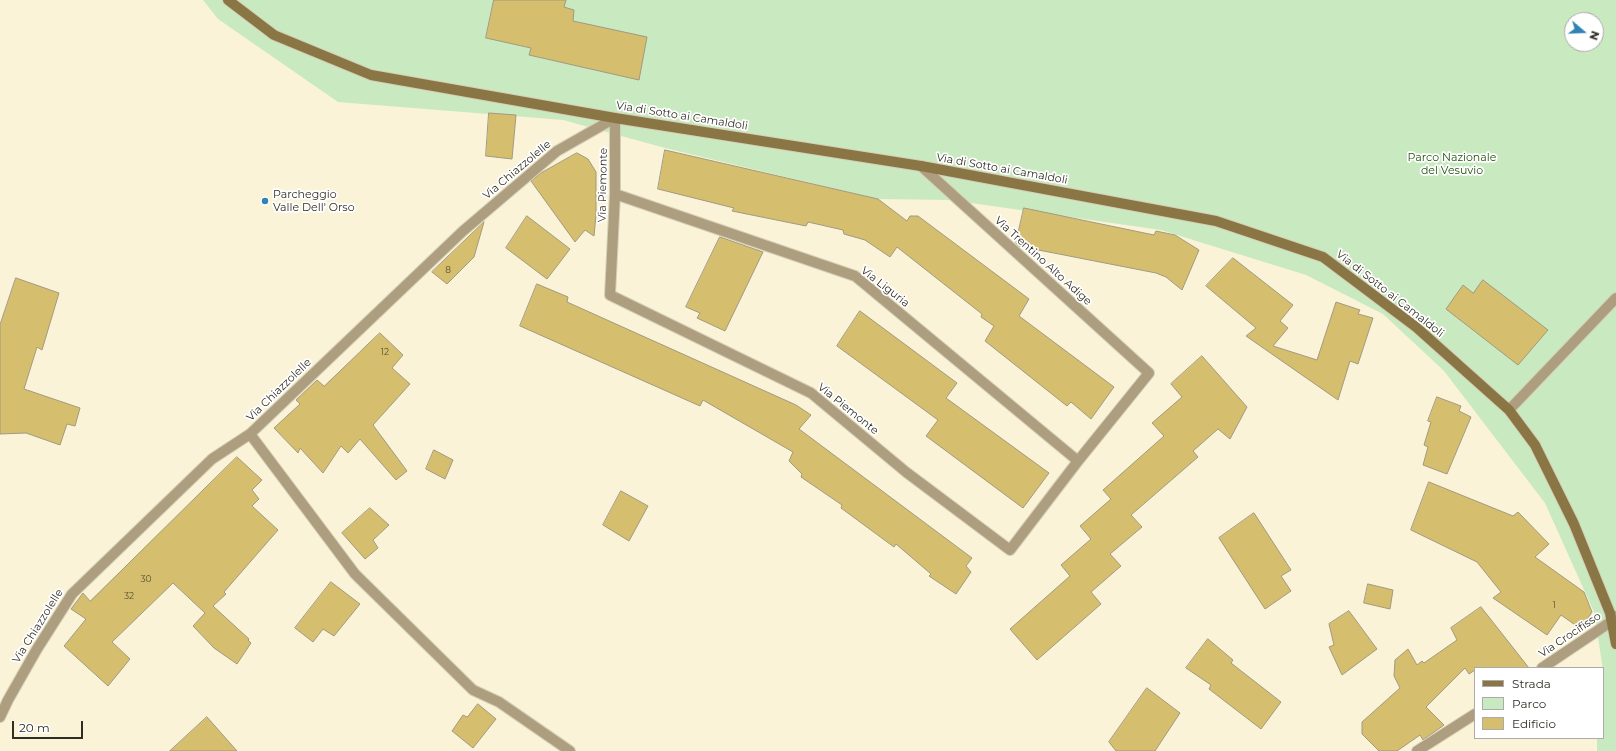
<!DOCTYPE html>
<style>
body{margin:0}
#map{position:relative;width:1616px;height:751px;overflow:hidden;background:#faf3d7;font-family:Montserrat,sans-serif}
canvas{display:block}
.legend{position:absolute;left:1474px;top:667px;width:130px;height:72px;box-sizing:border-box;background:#fff;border:1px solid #acaba7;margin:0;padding:5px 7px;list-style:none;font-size:12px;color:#302d23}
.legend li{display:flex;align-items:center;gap:8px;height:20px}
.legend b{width:20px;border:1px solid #acaba7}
.north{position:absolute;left:1564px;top:12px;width:40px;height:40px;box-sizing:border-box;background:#fff;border:1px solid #acaba7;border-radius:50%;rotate:109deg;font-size:11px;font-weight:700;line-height:16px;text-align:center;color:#302d23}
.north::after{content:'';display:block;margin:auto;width:14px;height:18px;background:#3283b4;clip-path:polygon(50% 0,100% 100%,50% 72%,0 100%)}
.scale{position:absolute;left:12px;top:721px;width:71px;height:18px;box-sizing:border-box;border:2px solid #302d23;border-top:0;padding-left:5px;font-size:12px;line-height:14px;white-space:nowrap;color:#302d23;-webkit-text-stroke:3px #fff;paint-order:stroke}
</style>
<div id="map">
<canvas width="1616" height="751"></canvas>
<ul class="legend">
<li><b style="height:5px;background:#8a7645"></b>Strada</li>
<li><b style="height:11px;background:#c9eac0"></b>Parco</li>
<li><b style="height:11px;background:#d5be6d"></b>Edificio</li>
</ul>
<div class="north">N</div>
<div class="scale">20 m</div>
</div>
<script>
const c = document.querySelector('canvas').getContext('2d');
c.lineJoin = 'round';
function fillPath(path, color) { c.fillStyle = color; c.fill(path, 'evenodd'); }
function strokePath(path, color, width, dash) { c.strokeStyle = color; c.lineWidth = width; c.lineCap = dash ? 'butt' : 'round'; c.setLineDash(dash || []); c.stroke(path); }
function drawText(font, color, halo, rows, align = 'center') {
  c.font = font + ' Montserrat,sans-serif'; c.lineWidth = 3.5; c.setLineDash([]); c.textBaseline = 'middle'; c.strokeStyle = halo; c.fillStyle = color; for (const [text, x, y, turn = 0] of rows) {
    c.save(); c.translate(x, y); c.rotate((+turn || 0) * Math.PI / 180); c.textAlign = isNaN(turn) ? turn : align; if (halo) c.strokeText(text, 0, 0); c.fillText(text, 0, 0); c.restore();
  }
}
fillPath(new Path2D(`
 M 203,0 L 1616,0 L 1616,751 L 1597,751 L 1597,738 L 1603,738 L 1603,684 L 1604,676 L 1594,612 L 1545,503 L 1444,371 L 1383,314 L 1306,275 L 1161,230 L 950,200 L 877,199 L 665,148 L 563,120 L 338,102 L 218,19 ZM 1572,20 L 1596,20 L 1596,44 L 1572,44 Z`), '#c9eac0');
const building = new Path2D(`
 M 494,0 L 566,0 L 564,7 L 574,10 L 573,21 L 647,37 L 639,80 L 529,55 L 531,48 L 486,38 Z
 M 489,113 L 516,115 L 512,159 L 486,156 Z
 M 665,150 L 878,199 L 907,221 L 910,216 L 918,216 L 1029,299 L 1019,316 L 1114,387 L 1091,419 L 1071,402 L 1067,406 L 985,341 L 994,326 L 981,317 L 982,314 L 897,247 L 890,257 L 865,240 L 844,234 L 843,230 L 808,222 L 806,226 L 732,211 L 734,208 L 658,189 Z
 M 577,153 L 588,159 L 596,172 L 596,215 L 594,236 L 585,230 L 575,242 L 531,181 L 541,173 Z
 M 1024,208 L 1154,235 L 1156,231 L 1175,235 L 1199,250 L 1182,290 L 1166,277 L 1156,273 L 1018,246 L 1016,243 Z
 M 527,216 L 570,249 L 547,279 L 506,248 Z
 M 484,222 L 474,257 L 447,284 L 432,272 Z
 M 720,237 L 763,252 L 725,331 L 697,318 L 700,313 L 686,307 Z
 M 1233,258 L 1293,305 L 1280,321 L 1288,328 L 1273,346 L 1317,360 L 1336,302 L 1360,310 L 1358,314 L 1373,318 L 1358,364 L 1350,361 L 1338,400 L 1246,336 L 1256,328 L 1206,286 Z
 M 16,278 L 59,293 L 42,350 L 37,347 L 24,389 L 80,408 L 75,426 L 67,424 L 60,445 L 26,433 L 0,434 L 0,325 Z
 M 1483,280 L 1548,330 L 1518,365 L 1446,309 L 1463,285 L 1473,293 Z
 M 537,284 L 568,297 L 567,302 L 796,405 L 811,415 L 799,429 L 972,558 L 966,566 L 971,572 L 956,594 L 929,576 L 931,574 L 896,544 L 894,547 L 841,508 L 842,505 L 801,477 L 802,474 L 789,461 L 793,452 L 703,400 L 700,406 L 520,326 Z
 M 860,311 L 957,383 L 946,398 L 1049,473 L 1023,508 L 926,436 L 938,420 L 837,346 Z
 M 380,333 L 403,355 L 392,368 L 410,384 L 373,425 L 407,471 L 396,480 L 360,439 L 348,453 L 341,446 L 323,473 L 300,448 L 298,453 L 274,428 L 300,404 L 296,400 L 317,380 L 324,386 Z
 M 1202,356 L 1247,407 L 1230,439 L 1218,429 L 1193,451 L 1198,457 L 1131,515 L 1142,527 L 1110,554 L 1121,566 L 1091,592 L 1101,604 L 1037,660 L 1010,629 L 1070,576 L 1061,565 L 1091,539 L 1080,526 L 1111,499 L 1103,490 L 1164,436 L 1152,423 L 1182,397 L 1171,384 Z
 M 1437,397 L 1461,406 L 1459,411 L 1471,417 L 1447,474 L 1423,465 L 1428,447 L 1424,445 L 1431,422 L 1428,421 Z
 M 434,450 L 453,460 L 445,479 L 426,469 Z
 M 237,457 L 262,480 L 252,490 L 259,499 L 252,506 L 278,530 L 224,592 L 226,594 L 213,606 L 249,639 L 248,640 L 251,643 L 237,664 L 214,648 L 193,626 L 205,613 L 173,583 L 112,642 L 130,659 L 108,686 L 64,646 L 86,619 L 71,609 L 83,593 L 90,601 Z
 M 1429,482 L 1513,516 L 1518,512 L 1549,544 L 1535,557 L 1584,592 L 1592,612 L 1581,629 L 1561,615 L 1547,635 L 1493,598 L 1501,592 L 1477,562 L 1411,530 Z
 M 621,491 L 648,506 L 629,541 L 603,525 Z
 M 370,508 L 389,525 L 373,540 L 378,548 L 365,559 L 342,533 Z
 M 1254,513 L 1291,570 L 1281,576 L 1291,591 L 1265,609 L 1219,538 Z
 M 331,582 L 360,604 L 334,636 L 323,629 L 313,642 L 295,628 Z
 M 1368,584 L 1393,590 L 1390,609 L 1364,603 Z
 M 1481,607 L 1529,668 L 1475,668 L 1475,670 L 1469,674 L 1465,668 L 1426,707 L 1444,725 L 1423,740 L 1420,735 L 1397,751 L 1379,751 L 1362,734 L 1362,722 L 1400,688 L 1394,676 L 1395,660 L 1408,649 L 1417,665 L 1422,661 L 1424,663 L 1457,640 L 1451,628 Z
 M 1349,611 L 1377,649 L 1342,675 L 1329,647 L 1334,645 L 1329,624 Z
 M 1208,639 L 1233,660 L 1231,663 L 1281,702 L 1261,729 L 1209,689 L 1211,685 L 1186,668 Z
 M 1147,688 L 1180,713 L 1155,751 L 1116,751 L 1109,742 Z
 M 478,704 L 496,719 L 473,748 L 452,731 L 463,715 L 467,717 Z
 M 207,717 L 237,751 L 170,751 Z`);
fillPath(building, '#d5be6d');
strokePath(building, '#a19a80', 1);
const lane = new Path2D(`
 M 1509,410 L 1616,298`);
const street = new Path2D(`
 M 615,194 L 855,276 L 1078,461
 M 250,434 L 355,574 L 473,690 L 499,702 L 570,751
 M 1542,668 L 1612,621 L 1616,616
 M 0,717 L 8,700 L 37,649 L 72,594 L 212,459 L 250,434 L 463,231 L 557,151 L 615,118 L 615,194 L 610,295 L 811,393 L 906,472 L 1010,550 L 1078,461 L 1149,373 L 921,166
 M 1417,751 L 1475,714`);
const secondary = new Path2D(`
 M 228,0 L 274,35 L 371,75 L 615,118 L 921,166 L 1216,221 L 1323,257 L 1416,327 L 1509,410 L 1535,445 L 1574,524 L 1610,613 L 1616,644`);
strokePath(lane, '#d6cfb7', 12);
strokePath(street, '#d6cfb7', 12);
strokePath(secondary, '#d6cfb7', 12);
strokePath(lane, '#ac9e7e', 10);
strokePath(street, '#ac9e7e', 10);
strokePath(secondary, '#8a7645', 10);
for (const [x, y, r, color] of [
 [265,201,4,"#3283b4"]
]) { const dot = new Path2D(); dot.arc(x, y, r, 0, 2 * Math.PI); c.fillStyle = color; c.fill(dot); strokePath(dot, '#fff', 1.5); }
drawText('9px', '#595136', null, [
 ["8",448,270],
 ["12",385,352],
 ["30",146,579],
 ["32",129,596],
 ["1",1554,605]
]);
drawText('11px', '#302d23', '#fff', [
 ["Via di Sotto ai Camaldoli",682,116,9],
 ["Via di Sotto ai Camaldoli",1002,169,10],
 ["Via Chiazzolelle",517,170,-40],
 ["Via Piemonte",603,185,-89],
 ["Via Trentino Alto Adige",1043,261,42],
 ["Via Liguria",885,287,38],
 ["Via di Sotto ai Camaldoli",1390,294,38],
 ["Via Chiazzolelle",279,390,-44],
 ["Via Piemonte",848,409,39],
 ["Via Chiazzolelle",38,626,-58],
 ["Via Crocifisso",1570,635,-34]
]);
drawText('11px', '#21500e', '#fff', [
 ["Parco Nazionale",1452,158],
 ["del Vesuvio",1452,171]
]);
drawText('11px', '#302d23', '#fff', [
 ["Parcheggio",273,195],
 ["Valle Dell' Orso",273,208]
], 'left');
</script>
